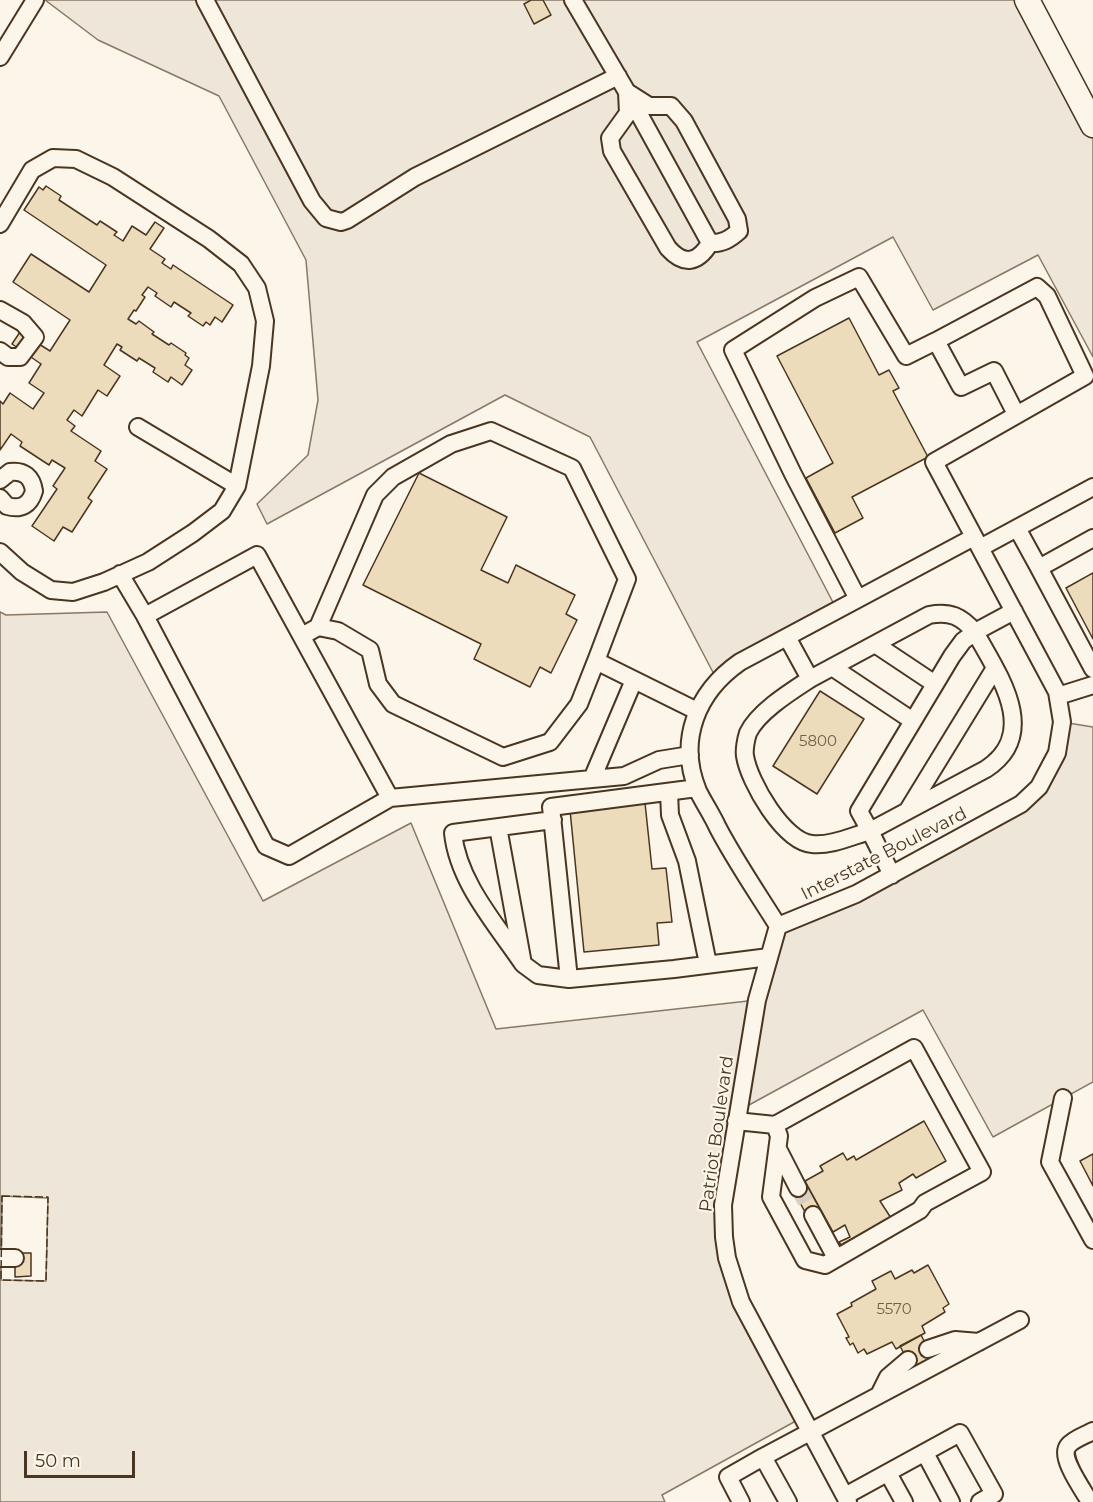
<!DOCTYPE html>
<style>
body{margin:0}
#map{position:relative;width:1093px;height:1502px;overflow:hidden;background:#fbf6e9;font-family:Montserrat,sans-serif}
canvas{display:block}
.scale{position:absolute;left:24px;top:1451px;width:111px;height:27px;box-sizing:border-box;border:3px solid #4a3520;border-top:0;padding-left:8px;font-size:18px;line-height:21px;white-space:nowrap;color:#4a3520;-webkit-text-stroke:4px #fbf6e9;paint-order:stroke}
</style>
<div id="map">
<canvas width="1093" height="1502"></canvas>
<div class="scale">50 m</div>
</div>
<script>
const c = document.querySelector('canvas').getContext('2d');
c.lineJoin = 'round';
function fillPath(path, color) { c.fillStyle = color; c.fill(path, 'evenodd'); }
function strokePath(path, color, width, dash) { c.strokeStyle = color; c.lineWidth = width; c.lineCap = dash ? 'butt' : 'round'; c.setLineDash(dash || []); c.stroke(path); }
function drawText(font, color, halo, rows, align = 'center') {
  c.font = font + ' Montserrat,sans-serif'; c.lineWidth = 4.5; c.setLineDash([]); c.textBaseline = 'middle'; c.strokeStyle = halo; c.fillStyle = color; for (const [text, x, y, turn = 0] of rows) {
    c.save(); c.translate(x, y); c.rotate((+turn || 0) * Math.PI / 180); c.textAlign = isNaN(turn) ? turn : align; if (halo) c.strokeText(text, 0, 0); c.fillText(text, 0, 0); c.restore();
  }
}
const green = new Path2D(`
 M 45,0 L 1027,0 L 1093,125 L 1093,357 L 1038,255 L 933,310 L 893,237 L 697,342 L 837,610 L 717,680 L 590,437 L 505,395 L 267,524 L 257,504 L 308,455 L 318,400 L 306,260 L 219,96 L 98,40 Z
 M 0,612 L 6,615 L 107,612 L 263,901 L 411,823 L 496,1029 L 757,1000 L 778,926 L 1031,796 L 1062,722 L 1093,727 L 1093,1082 L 993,1137 L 923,1010 L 738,1111 L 727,1258 L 803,1417 L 662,1495 L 665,1502 L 0,1502 ZM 2,1196 L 48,1198 L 46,1281 L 1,1280 Z`);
fillPath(green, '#ede6d9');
strokePath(green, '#887966', 1.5);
const building = new Path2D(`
 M 531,0 L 543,0 L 551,15 L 534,24 L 524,4 Z
 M 46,186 L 61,196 L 59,200 L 97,225 L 100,221 L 117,232 L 114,235 L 123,241 L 132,226 L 146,235 L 155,222 L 164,228 L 150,249 L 165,259 L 162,263 L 171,269 L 173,265 L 233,305 L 222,322 L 215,317 L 210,325 L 206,322 L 203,326 L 188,316 L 191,313 L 174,302 L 171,307 L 155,296 L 157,293 L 148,287 L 142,295 L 145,297 L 136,311 L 134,310 L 128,319 L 136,324 L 139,321 L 154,332 L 152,334 L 169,345 L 171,343 L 186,353 L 185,355 L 189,358 L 185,365 L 192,370 L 182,385 L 171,377 L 168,382 L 153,372 L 155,368 L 139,358 L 137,361 L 120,350 L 122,347 L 117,344 L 104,365 L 120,376 L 107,396 L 98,390 L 82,416 L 74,410 L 67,420 L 75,426 L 71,431 L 101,451 L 95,461 L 107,469 L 88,498 L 92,501 L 72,532 L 63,527 L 54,541 L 32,526 L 57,489 L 53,486 L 65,468 L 52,460 L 49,465 L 20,446 L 22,442 L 11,434 L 0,450 L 0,401 L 3,404 L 10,393 L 33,409 L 44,393 L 29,383 L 41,364 L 12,344 L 20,332 L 50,351 L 70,320 L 13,282 L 31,254 L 89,292 L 106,265 L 24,210 L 39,187 L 43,190 Z
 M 849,318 L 879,375 L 889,370 L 899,388 L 893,391 L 928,457 L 852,497 L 863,518 L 835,533 L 806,478 L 833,463 L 777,356 Z
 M 419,473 L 507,517 L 481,570 L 508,583 L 516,565 L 575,595 L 566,614 L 577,620 L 551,673 L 540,667 L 530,687 L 474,659 L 481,644 L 363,585 Z
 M 1093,573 L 1093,639 L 1066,588 Z
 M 820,691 L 864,719 L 817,794 L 773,766 Z
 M 645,803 L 652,869 L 666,868 L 672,922 L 657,923 L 659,945 L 584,952 L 570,810 Z
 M 924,1121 L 946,1161 L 916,1178 L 913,1174 L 899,1183 L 902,1190 L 880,1201 L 891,1218 L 841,1245 L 839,1242 L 850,1237 L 845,1225 L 833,1232 L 805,1181 L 823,1171 L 820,1166 L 843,1153 L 847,1160 L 854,1156 L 856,1160 Z
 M 1093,1154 L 1093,1186 L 1080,1161 Z
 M 806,1184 L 821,1211 L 808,1218 L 794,1191 Z
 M 15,1253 L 31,1253 L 31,1276 L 15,1277 Z
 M 928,1265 L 949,1304 L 943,1308 L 945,1312 L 922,1326 L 925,1333 L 896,1349 L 892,1342 L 867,1354 L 864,1349 L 858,1353 L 853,1343 L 850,1345 L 846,1338 L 849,1337 L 837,1314 L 852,1306 L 851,1303 L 876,1289 L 872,1281 L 891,1271 L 895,1279 L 912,1270 L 914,1273 Z
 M 921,1335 L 934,1360 L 913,1371 L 900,1346 Z`);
fillPath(building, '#ecdcbc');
strokePath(building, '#4a3520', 1.5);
strokePath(new Path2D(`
 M 798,1188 L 813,1215`), '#d8cfc1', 16, [16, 8]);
const minor = new Path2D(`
 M 205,0 L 312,201 L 326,218 L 341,222 L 347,220 L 415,177 L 618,76
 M 573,0 L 627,92 L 710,243
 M 0,57 L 35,0
 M 627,92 L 649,106 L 671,106 L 684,121 L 737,219 L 739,231 C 730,239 722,244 710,243 C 698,263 684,266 668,248 L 612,151 L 610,138 L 628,113 Z
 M 0,224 L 32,170 L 53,158 L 76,159 L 113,177 L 209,239 L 241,264 L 257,288 L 265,321 L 261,366 L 237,486 L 222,511 L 193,533 L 148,562 L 104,582 L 73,592 L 51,590 L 22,572 L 0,552
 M 0,310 L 23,323 L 35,337 L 20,357 L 8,357 L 0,351
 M 138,427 L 237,486
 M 0,480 L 10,472 C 24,470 32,477 34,491 C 30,505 21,510 7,506 L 0,498
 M 1017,528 L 1039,568 L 1093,538
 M 980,548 L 1093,487
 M 1039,568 L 1093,669
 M 120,574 L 145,616
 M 858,599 L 793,474 L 733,350 L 815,298 L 859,277 L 906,356 L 936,341
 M 318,627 L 338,631 L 370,650 L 378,684 L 393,704 L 503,757 L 550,742 L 579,704 L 596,661
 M 302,636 L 318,627 L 375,495 L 393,477 L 451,444 L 491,431 L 572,468 L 627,579 L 596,661 L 697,711
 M 787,637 L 810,679 C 790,692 758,712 748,733 C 746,739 744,750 745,756 C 749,782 784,842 812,844 C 831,846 852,836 870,831 L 892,875
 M 875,644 L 935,684
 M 832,667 L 913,721
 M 810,679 L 929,615 C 950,611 961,616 975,632 L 963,641 L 952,656 L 859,811 L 870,831 L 986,769 C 1041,733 998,674 975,632 L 1014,611
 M 1058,696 L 1093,685
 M 592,779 L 634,680
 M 697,788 L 551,807 L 569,979 L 674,969 L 769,957
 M 669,792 L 670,815 L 687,861 L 708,964
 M 390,798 L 289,856 L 266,846 L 145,616 L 257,555 L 390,798 L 624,776 L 659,760 L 690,755
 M 908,810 L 995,668
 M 498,827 L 523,964 L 538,975 L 569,979
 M 778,926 L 856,894 L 1021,804 L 1039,787 L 1057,753 L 1062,722 L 1057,692 L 934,462 L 1085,376 L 1047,296 L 1037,287 L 936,341 L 961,387 L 994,371 L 1016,414
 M 778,926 L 757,1000 L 723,1205 L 724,1237 L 727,1258 L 741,1302 L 848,1502
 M 778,926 C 758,894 736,862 718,828 C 712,815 704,803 698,791 C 677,740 697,692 740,662 L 974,537
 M 523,964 C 496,924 458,882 453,833 L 553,820
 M 1063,1098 L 1050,1162 L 1093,1240
 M 736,1121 L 775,1125 L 914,1048 L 982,1172 L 925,1203 L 920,1210 L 825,1265 L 805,1260 L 771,1197 L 779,1136 L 775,1125
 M 778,1149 L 798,1188
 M 813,1215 L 836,1258
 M 0,1258 L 15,1258
 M 928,1349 L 955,1340 L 979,1342
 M 879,1395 L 888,1377 L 908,1360
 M 925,1453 L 951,1502
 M 888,1473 L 904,1502
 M 845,1496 L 960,1433 L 994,1494 L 980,1502
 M 741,1502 L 728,1477 L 763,1457
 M 788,1502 L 763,1457 L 1020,1320
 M 1090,1502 C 1083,1490 1059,1457 1068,1446 C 1073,1439 1086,1435 1093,1431`);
const highway = new Path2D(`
 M 1027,0 L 1093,125`);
strokePath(minor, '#4a3520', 20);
strokePath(highway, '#4a3520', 27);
strokePath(minor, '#fbf6e9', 16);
strokePath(highway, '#fbf6e9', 24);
strokePath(new Path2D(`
 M 2,1196 L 48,1197 L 46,1281 L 1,1280 Z`), '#4a3520', 1.5, [8, 3]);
drawText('15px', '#725f47', null, [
 ["5800",818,742],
 ["5570",894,1310]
]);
drawText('18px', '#4a3520', '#fbf6e9', [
 ["Interstate Boulevard",884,854,-27],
 ["Patriot Boulevard",717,1134,-82]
]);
</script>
